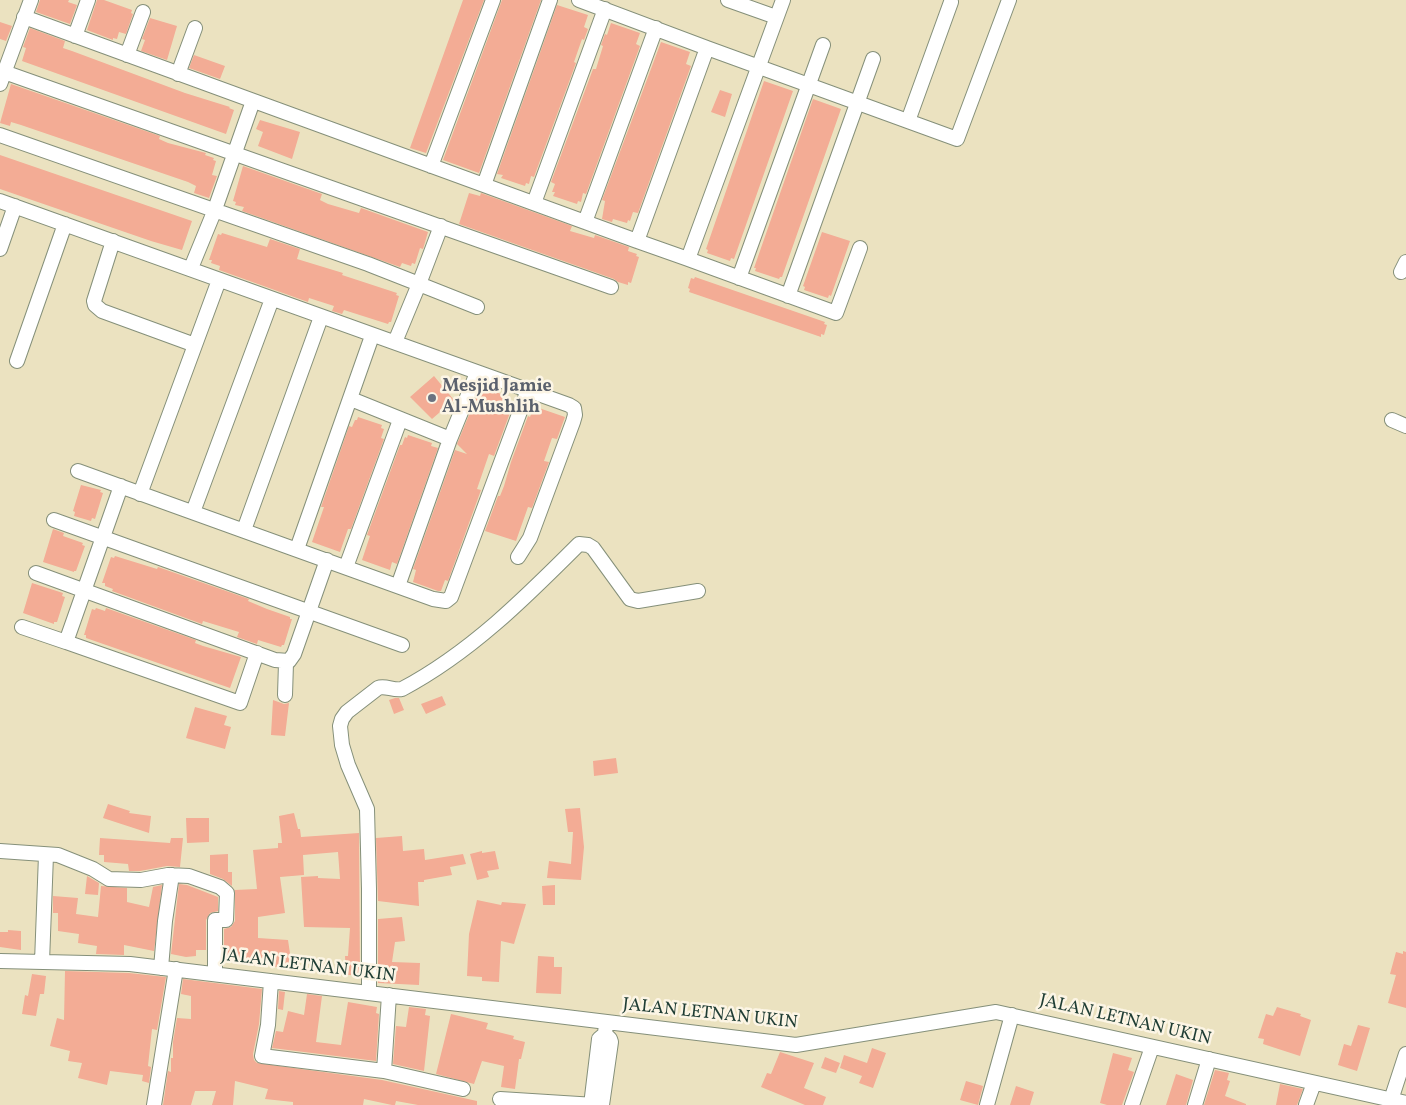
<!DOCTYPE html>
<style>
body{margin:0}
canvas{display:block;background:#ebe2c0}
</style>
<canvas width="1406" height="1105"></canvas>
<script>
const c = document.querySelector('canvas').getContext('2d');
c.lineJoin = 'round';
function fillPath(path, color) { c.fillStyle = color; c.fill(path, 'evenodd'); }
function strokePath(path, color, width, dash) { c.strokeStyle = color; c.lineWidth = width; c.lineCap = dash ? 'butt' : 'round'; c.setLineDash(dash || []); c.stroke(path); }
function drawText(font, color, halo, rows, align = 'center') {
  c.font = font + ' Vollkorn,serif'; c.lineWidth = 5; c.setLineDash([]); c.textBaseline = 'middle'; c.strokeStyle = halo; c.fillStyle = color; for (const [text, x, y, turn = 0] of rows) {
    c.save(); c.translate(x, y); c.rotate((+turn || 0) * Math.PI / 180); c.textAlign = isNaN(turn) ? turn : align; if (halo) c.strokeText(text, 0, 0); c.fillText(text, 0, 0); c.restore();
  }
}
fillPath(new Path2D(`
 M 40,0 L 69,0 L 68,2 L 77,5 L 70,24 L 36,12 Z
 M 97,0 L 104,0 L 132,10 L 131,13 L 133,14 L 126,34 L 119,32 L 117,39 L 113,38 L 113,40 L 87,30 Z
 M 463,0 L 484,0 L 426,153 L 410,148 Z
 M 502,0 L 541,0 L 479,173 L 443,160 Z
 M 557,5 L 588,15 L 584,27 L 588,29 L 584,40 L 582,39 L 574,62 L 576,63 L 534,177 L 531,176 L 529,184 L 526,183 L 525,186 L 501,178 L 503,175 L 497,174 Z
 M 150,18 L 177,26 L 167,60 L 141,51 L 145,40 L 142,39 Z
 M 0,22 L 12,26 L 6,41 L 0,39 Z
 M 611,23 L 640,33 L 636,44 L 640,46 L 586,194 L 583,193 L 581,202 L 578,201 L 577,204 L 553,196 L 555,192 L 552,192 L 555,184 L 551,182 L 593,69 L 596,69 L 603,46 L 601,45 L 605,34 L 607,35 Z
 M 30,28 L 65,41 L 63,48 L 72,51 L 185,93 L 230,107 L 229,108 L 234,110 L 226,134 L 22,61 L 26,48 L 23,47 Z
 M 661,42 L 690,52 L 686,64 L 691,66 L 638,213 L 633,212 L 630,221 L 628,220 L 627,223 L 613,219 L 612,222 L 602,219 L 605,201 L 602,200 Z
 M 194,55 L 225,66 L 220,79 L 189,68 Z
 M 764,81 L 793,91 L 734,259 L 731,258 L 730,261 L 707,253 L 708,250 L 706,249 Z
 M 11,84 L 160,136 L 159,139 L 168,143 L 206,153 L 205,155 L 214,158 L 213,160 L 216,161 L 212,175 L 217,176 L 209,198 L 194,193 L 196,186 L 188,182 L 21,125 L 11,122 L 10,126 L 0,123 Z
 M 720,90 L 732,94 L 725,117 L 711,112 Z
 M 813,99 L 841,109 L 782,277 L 780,277 L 779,279 L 755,271 L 756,268 L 754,268 Z
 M 260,120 L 300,132 L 292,159 L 258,146 L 263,132 L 256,129 Z
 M 0,155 L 192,221 L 182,250 L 151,241 L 0,189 Z
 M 243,166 L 322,194 L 320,200 L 328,204 L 359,213 L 361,208 L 428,232 L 423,249 L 420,248 L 415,264 L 412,263 L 411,266 L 402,263 L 400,267 L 242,211 L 244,207 L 235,205 L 236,202 L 233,201 Z
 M 469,193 L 480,196 L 481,193 L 572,226 L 570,231 L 594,238 L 595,235 L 629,247 L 628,251 L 637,254 L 636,256 L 639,257 L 631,283 L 628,282 L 628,285 L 618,282 L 614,279 L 459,224 Z
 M 822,232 L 850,241 L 831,296 L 829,295 L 828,298 L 804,290 L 805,287 L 803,286 Z
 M 222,233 L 267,247 L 270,239 L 300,249 L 297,259 L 343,273 L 342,275 L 397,293 L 396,295 L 399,296 L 391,322 L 389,322 L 388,324 L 344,310 L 342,314 L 332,311 L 334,306 L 309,298 L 308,302 L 219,270 L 220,266 L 211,263 L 212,260 L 209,260 L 218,234 L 221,235 Z
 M 695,277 L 825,322 L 824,324 L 827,325 L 824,335 L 821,334 L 821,337 L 689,292 L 690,289 L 688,288 L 691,278 L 694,279 Z
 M 434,376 L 454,400 L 432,419 L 410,397 Z
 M 485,388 L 509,397 L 508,400 L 510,401 L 508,409 L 511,410 L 494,456 L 489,454 L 477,489 L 481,490 L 448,581 L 445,580 L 441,591 L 438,591 L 413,582 L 416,570 L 413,569 L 455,450 L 467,454 L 457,444 L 476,398 L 479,399 L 481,391 L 484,392 Z
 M 536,407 L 565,417 L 557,439 L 552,438 L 544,461 L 549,462 L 532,508 L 528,507 L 516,541 L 485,531 L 498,496 L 500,496 L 504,486 L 511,462 L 528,416 L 530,417 L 533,409 L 535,410 Z
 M 358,417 L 382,425 L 381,428 L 384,429 L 381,438 L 384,439 L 351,529 L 348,529 L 340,552 L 312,542 L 324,507 L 321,507 L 349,426 L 352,427 L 355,420 L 357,420 Z
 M 408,435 L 432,443 L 431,446 L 438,448 L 397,564 L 392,562 L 390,570 L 362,560 L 370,536 L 367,535 L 400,445 L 402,445 L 405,437 L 407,438 Z
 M 81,485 L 101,490 L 100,492 L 103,493 L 95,519 L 92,518 L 91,521 L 74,516 L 75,512 L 73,511 Z
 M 53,529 L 64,533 L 63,536 L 83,543 L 82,545 L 85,546 L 76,571 L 74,571 L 74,572 L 43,562 Z
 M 115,556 L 157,569 L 158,567 L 249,599 L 248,601 L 267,609 L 290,617 L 290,619 L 292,619 L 284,645 L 282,645 L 281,647 L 258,640 L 257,644 L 237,637 L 239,632 L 203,621 L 202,624 L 112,591 L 113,589 L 105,586 L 105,583 L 102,583 L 111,557 L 114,558 Z
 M 32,583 L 63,593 L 62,596 L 65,597 L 57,622 L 54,622 L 54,624 L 23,613 Z
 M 96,608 L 105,611 L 106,608 L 196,640 L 195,643 L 203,646 L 241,657 L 230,688 L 86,638 L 86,635 L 84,635 L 92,609 L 95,610 Z
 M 442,696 L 446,705 L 426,714 L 421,704 Z
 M 395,698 L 399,698 L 404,710 L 394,714 L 389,700 Z
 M 273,700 L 284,704 L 289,703 L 285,736 L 271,735 Z
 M 195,707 L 227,716 L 224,725 L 231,727 L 225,749 L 186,738 Z
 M 616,758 L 618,773 L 594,776 L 593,761 Z
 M 108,804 L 130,811 L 129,813 L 151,816 L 149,833 L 103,818 Z
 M 580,808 L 584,847 L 581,880 L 547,878 L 549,861 L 571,864 L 573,832 L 568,832 L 565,809 Z
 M 294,813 L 298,829 L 300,829 L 301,837 L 359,833 L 360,975 L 346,975 L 345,956 L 348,956 L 350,928 L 304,927 L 301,877 L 318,876 L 318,878 L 340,879 L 338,852 L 303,855 L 304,875 L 280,877 L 285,913 L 258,917 L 258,938 L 288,940 L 292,967 L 275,967 L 275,962 L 262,961 L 262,958 L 224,958 L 224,929 L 231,927 L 235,921 L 235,890 L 257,889 L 253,850 L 278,848 L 278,843 L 282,843 L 279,816 Z
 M 186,818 L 209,818 L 209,842 L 187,843 Z
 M 402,836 L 403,851 L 424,849 L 425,860 L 463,854 L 466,864 L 450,867 L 452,875 L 424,880 L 424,882 L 418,882 L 419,906 L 378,901 L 376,838 Z
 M 100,838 L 170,843 L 171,838 L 183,838 L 180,867 L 167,866 L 140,871 L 129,871 L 128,864 L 104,862 L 104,855 L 99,855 Z
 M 482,851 L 482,853 L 495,851 L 499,869 L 487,871 L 489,877 L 477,880 L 470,854 Z
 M 228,854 L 228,872 L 232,872 L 232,886 L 223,879 L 210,874 L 210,855 Z
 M 87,876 L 99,883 L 98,895 L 85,894 Z
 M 179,884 L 187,885 L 218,897 L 218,911 L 210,913 L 206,920 L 206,950 L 196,950 L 196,956 L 186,957 L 171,954 Z
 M 162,885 L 154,951 L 124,945 L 124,955 L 96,954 L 97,946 L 78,943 L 79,934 L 58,931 L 58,913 L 53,913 L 53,896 L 78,898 L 76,914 L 98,917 L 101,886 L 127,888 L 127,902 L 149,907 L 153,887 Z
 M 555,885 L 555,905 L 543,905 L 542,886 Z
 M 477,900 L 501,905 L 502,902 L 526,904 L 514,944 L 501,941 L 499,982 L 482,981 L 482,977 L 467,976 L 469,934 Z
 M 402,917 L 405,941 L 395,942 L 392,962 L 420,963 L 419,985 L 378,983 L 378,919 Z
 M 8,930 L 21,931 L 21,950 L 0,947 L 0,932 L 8,932 Z
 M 1403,951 L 1406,952 L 1406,1008 L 1388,1003 L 1396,975 L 1390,974 L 1396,952 L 1403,954 Z
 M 538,956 L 554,957 L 554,967 L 562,967 L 561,994 L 536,993 Z
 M 65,971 L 129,973 L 166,977 L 157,1030 L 152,1029 L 148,1066 L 151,1067 L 149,1083 L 142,1081 L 143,1075 L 110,1071 L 107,1085 L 78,1078 L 82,1063 L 68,1061 L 70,1051 L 50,1046 L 57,1018 L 64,1020 Z
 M 32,974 L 46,976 L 44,994 L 40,994 L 36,1016 L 22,1014 L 25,995 L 28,996 Z
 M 183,979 L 262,989 L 259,1024 L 253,1054 L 254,1060 L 257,1063 L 382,1080 L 477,1101 L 477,1105 L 418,1105 L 396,1101 L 395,1105 L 392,1105 L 364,1099 L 363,1105 L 293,1105 L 293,1102 L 265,1099 L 268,1089 L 235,1081 L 233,1105 L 212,1105 L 216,1091 L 195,1091 L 191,1105 L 163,1105 L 168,1071 L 171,1072 L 171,1058 L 173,1058 L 173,1042 L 177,1018 L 191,1019 L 191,996 L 181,994 Z
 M 279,991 L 285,992 L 283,1010 L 278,1009 Z
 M 307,994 L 322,996 L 316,1042 L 341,1045 L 348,1002 L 377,1007 L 376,1013 L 379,1014 L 376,1061 L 272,1048 L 276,1031 L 283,1032 L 288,1011 L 304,1015 Z
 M 409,1007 L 426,1009 L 425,1015 L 430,1016 L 424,1071 L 393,1064 L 396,1026 L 406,1027 Z
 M 1277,1007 L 1301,1014 L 1300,1016 L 1311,1020 L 1300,1056 L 1263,1044 L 1264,1039 L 1258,1038 L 1266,1014 L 1273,1016 Z
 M 451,1014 L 488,1023 L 486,1029 L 514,1036 L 513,1039 L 525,1042 L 521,1059 L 519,1059 L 515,1089 L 501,1087 L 504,1066 L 482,1061 L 474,1084 L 436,1074 Z
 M 1358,1025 L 1370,1028 L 1357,1071 L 1338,1065 L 1344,1044 L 1351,1046 Z
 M 872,1048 L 886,1053 L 873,1088 L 859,1083 L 862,1076 L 840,1068 L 844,1055 L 867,1063 Z
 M 780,1052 L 814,1063 L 804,1088 L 826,1097 L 823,1105 L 805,1105 L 761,1087 L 767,1073 L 771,1074 Z
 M 1113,1053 L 1132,1058 L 1128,1070 L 1134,1072 L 1122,1105 L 1107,1105 L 1100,1103 Z
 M 825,1057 L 840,1063 L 836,1073 L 821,1068 Z
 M 1215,1070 L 1229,1073 L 1227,1080 L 1230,1081 L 1225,1096 L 1246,1104 L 1246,1105 L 1204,1105 Z
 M 1176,1074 L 1193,1080 L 1186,1105 L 1166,1105 Z
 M 966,1081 L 983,1086 L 978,1105 L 960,1100 Z
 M 1280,1084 L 1303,1089 L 1297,1105 L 1276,1105 Z
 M 1016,1086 L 1034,1092 L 1030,1105 L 1010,1105 Z`), '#f3ac95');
const minor = new Path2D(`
 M 728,0 L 776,17
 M 24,17 L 637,241 L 707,48 L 579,0
 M 75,36 L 88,0
 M 707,48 L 957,139 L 1009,0
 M 127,55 L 143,12
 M 4,72 L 611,287
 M 178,74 L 195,28
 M 0,84 L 31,0
 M 908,121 L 951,2
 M 0,135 L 368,264 L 419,284 L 395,342
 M 431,166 L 493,0
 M 484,185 L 550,0
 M 0,201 L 569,405 L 574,408 L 575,415 L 573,422 L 530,538 L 518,557
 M 534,203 L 605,9
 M 585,222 L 656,28
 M 441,226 L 419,284 L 477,307
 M 113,241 L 94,301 L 95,305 L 102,311 L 195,345
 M 637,241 L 688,259 L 783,0
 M 0,249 L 15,206
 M 688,259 L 836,313 L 860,248
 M 191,268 L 214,212 L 253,101
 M 1401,272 L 1406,262
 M 739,278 L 823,45
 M 788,296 L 873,59
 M 17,361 L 65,224
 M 351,399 L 450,439
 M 1392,420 L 1406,426
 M 78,471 L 433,599 L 446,601 L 451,597 L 528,390
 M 121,486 L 66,642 L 240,703 L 257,653
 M 140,494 L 219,280
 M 193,512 L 272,299
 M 54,520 L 402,645
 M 244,530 L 321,317
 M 297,549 L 372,336
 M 346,567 L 400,420
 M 36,573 L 275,660 L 289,661 L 294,654 L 327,560
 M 398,586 L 450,439 L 477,373
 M 22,627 L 66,642
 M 285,695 L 286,663 L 289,661
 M 0,851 L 58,855 L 93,869 L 109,879 L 141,880 L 168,875 L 189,876 L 220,887 L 227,893 L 226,920 L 215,920 L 215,974
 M 0,961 L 130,964 L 796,1045 L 996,1012 L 1406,1103
 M 42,962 L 46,855
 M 161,968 L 165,921 L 172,875
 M 271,981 L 268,1025 L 262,1056 L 384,1071 L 463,1089
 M 369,993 L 369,889 L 367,809 L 348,765 L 342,745 L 340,726 L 342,719 L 347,712 L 378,688 C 385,685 394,691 402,689 C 470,653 525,598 579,544 L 588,545 L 593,548 L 630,599 L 638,601 L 698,591
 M 384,1071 L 389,995
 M 500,1099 L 595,1105
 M 1391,1100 L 1406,1054
 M 154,1105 L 176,969
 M 591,1105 L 599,1039 L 605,1034 L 606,1022
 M 602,1105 L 611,1042 L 610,1039 L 605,1034
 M 987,1105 L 1012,1015
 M 1132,1105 L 1152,1047
 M 1195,1105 L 1209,1059
 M 1306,1105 L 1314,1083`);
strokePath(minor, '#85907a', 16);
strokePath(minor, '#fff', 14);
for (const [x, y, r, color] of [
 [432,398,5,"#6b7280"]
]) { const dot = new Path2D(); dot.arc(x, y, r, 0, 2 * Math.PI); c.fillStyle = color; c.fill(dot); strokePath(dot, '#fcf5e5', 2); }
drawText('bold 18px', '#5b616d', '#fcf5e5', [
 ["Mesjid Jamie",442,388],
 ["Al-Mushlih",442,409]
], 'left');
drawText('18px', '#1f3d34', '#fcf5e5', [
 ["JALAN LETNAN UKIN",308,967,7],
 ["JALAN LETNAN UKIN",710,1015,6],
 ["JALAN LETNAN UKIN",1125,1021,13]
]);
</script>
